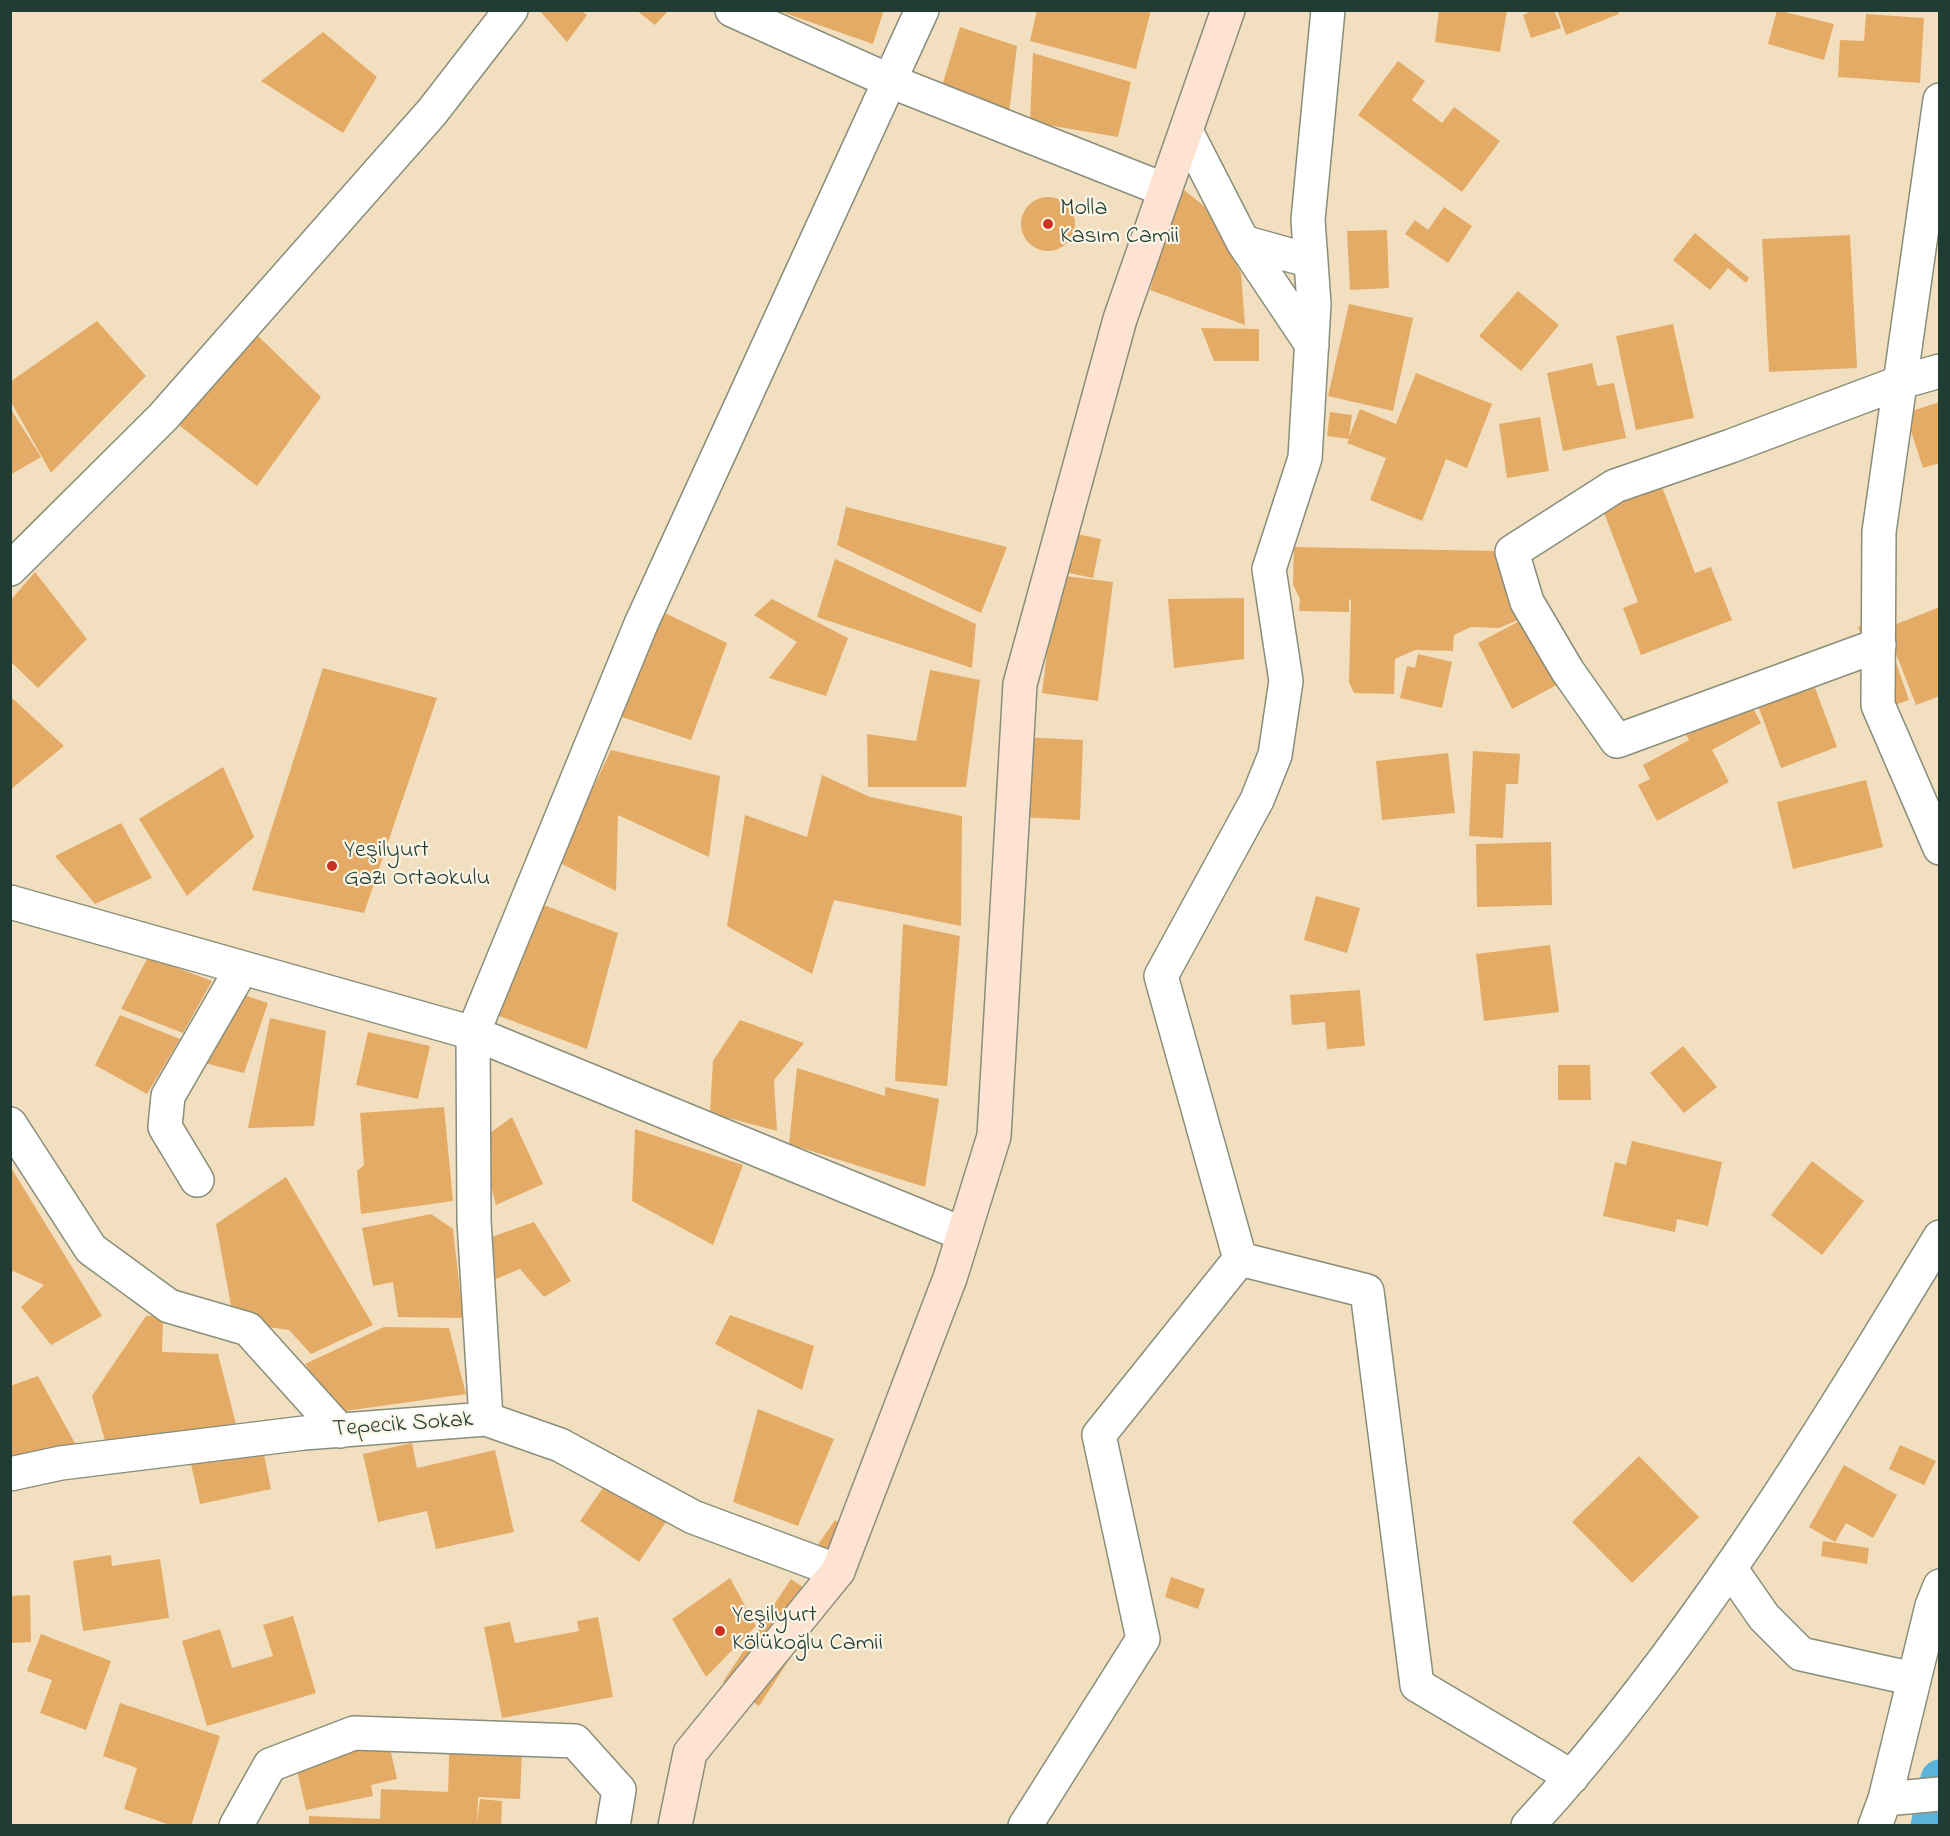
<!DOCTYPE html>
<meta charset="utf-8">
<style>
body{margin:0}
#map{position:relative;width:1950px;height:1836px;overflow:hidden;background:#f2dfbf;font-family:"Indie Flower",sans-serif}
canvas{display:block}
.frame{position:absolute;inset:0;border:12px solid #1f3d34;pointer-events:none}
</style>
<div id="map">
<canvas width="1950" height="1836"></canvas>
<div class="frame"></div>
</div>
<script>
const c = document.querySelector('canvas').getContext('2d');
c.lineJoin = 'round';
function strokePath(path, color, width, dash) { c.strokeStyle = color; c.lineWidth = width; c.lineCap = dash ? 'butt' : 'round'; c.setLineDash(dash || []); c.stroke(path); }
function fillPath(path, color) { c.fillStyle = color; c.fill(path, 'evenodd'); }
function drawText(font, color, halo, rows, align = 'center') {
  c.font = font + ' "Indie Flower",sans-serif'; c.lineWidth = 4.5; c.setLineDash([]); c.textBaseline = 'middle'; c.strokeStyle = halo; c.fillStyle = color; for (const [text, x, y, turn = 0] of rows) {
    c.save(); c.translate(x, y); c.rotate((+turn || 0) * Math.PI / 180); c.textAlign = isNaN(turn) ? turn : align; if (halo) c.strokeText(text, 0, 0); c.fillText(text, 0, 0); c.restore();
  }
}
strokePath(new Path2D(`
 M 1930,1826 L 1940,1779`), '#5cb3d9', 39);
fillPath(new Path2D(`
 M 539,10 L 581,10 L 587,15 L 567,42 Z
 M 636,10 L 669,10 L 655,25 Z
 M 776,10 L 884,10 L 873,44 Z
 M 1037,10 L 1151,10 L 1136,69 L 1030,41 Z
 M 1439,10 L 1507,10 L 1500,52 L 1435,42 Z
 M 1534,10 L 1554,10 L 1561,28 L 1531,38 L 1523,15 Z
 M 1557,10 L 1618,10 L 1619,14 L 1566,35 Z
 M 1777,10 L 1834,24 L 1824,60 L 1768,44 Z
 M 1866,14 L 1924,18 L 1920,83 L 1838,77 L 1840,40 L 1864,41 Z
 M 960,27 L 1017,46 L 1009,113 L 942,86 Z
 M 323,32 L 377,77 L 343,133 L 261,81 Z
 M 1033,53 L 1131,82 L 1118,137 L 1030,122 Z
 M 1398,61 L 1425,81 L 1412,100 L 1442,123 L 1454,107 L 1500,141 L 1462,192 L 1358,115 Z
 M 1180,187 L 1204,206 L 1241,273 L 1245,325 L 1150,290 Z
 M1021 224a27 27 0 1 1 54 0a27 27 0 1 1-54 0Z
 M 1444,207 L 1472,226 L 1448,263 L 1405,234 L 1415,220 L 1428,230 Z
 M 1387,230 L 1389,288 L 1350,290 L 1347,231 Z
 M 1695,233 L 1749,278 L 1746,283 L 1728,268 L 1710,290 L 1673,260 Z
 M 1850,235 L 1857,368 L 1769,372 L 1762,239 Z
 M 1518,291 L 1559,325 L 1521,371 L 1479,336 Z
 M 1349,304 L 1413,318 L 1393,411 L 1328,396 Z
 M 97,321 L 146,376 L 51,473 L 10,400 L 10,382 Z
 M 1673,324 L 1694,418 L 1636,430 L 1616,336 Z
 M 1201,328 L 1259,329 L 1259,361 L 1214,361 Z
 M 256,334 L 321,397 L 257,486 L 175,422 Z
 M 1592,363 L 1597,386 L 1614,383 L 1626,438 L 1563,451 L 1547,373 Z
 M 1416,373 L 1492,404 L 1467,468 L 1446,459 L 1422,521 L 1370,500 L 1386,458 L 1347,443 L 1349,439 L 1327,436 L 1330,412 L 1352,415 L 1349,437 L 1360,409 L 1396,424 Z
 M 1940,402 L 1940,463 L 1923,468 L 1905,413 Z
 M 10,408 L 41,457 L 10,475 Z
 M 1540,417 L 1549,471 L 1507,478 L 1499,424 Z
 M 1654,466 L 1695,573 L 1711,567 L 1732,620 L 1641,655 L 1623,608 L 1638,602 L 1595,489 Z
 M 846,507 L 1007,547 L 981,613 L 837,545 Z
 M 1062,531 L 1101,539 L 1093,578 L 1055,570 Z
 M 1294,547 L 1497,551 L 1525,617 L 1499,628 L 1471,627 L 1454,635 L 1453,651 L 1415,650 L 1395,659 L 1394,694 L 1354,693 L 1349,682 L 1351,602 L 1349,598 L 1349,612 L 1299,611 L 1300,599 L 1293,585 Z
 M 835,559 L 976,624 L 972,668 L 817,617 Z
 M 35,572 L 87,639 L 38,688 L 10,661 L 10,601 Z
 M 1057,575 L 1113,582 L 1098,701 L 1042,693 Z
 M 1244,598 L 1244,659 L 1174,668 L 1168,599 Z
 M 772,599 L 848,638 L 826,696 L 769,678 L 797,642 L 754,615 Z
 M 1940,607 L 1940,696 L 1916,705 L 1886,628 Z
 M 663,612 L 727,643 L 691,740 L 616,715 Z
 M 1527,617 L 1562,682 L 1512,709 L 1478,643 Z
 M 1881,619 L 1909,700 L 1886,708 L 1858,627 Z
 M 1418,654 L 1452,662 L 1442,708 L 1400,698 L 1407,666 L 1415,668 Z
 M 1805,661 L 1837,747 L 1781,768 L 1749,681 Z
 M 323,668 L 437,698 L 364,913 L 252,890 Z
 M 930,670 L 980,680 L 966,787 L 868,787 L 867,734 L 916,741 Z
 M 1737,680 L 1761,723 L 1712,750 L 1729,782 L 1657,821 L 1638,785 L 1650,779 L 1643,765 L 1689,740 L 1675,713 Z
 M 10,696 L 64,746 L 10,790 Z
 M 1021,737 L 1083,740 L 1080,820 L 1019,817 Z
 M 611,750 L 720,776 L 709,857 L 618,815 L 616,891 L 558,862 Z
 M 1473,751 L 1520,754 L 1518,784 L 1506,784 L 1503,838 L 1469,836 Z
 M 1448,753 L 1455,813 L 1382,820 L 1376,761 Z
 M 223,767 L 254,837 L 187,896 L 139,819 Z
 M 822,775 L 870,797 L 962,816 L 961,926 L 834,900 L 812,974 L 727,926 L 745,815 L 807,837 Z
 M 1866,780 L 1883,847 L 1793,869 L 1777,802 Z
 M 121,823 L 152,878 L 95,904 L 55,856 Z
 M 1551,842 L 1552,905 L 1477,907 L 1476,844 Z
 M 1316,896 L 1360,908 L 1347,953 L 1304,940 Z
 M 536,902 L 618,933 L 587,1049 L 494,1014 Z
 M 903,924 L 960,936 L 947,1086 L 895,1081 Z
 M 1550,945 L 1559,1012 L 1484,1021 L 1476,954 Z
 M 148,957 L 212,981 L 183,1033 L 121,1009 Z
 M 217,986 L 268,1003 L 244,1073 L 181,1057 Z
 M 1360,990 L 1365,1046 L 1327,1049 L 1325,1022 L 1292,1025 L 1290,995 Z
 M 120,1015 L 180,1039 L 147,1094 L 95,1065 Z
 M 270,1018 L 326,1031 L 314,1126 L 248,1128 Z
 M 740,1020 L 804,1043 L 774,1080 L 777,1131 L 710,1113 L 713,1061 Z
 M 368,1032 L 430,1046 L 418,1099 L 356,1085 Z
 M 1683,1046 L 1717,1087 L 1684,1113 L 1650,1073 Z
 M 1558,1065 L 1590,1065 L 1591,1100 L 1558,1100 Z
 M 797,1068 L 885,1096 L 885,1087 L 939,1099 L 925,1187 L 789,1144 Z
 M 444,1107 L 453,1201 L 361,1214 L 357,1171 L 364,1165 L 360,1113 Z
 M 512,1117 L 543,1184 L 496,1205 L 479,1141 Z
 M 635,1129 L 743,1165 L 713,1245 L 632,1201 Z
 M 1632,1141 L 1722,1162 L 1708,1226 L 1677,1219 L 1675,1232 L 1603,1216 L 1615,1162 L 1626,1165 Z
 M 1812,1161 L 1864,1201 L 1822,1255 L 1771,1215 Z
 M 10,1166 L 102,1316 L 51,1345 L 21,1307 L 44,1285 L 13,1271 L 10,1273 Z
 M 286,1177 L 373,1325 L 311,1354 L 289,1330 L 234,1322 L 216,1224 Z
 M 431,1214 L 453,1229 L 463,1318 L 398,1317 L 393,1282 L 373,1286 L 362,1228 Z
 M 534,1222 L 571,1281 L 544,1297 L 520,1269 L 491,1281 L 483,1240 Z
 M 730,1315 L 814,1346 L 802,1390 L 715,1344 Z
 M 146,1316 L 163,1316 L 162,1352 L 218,1354 L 237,1428 L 106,1444 L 92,1396 Z
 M 384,1327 L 449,1328 L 466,1394 L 338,1412 L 305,1364 Z
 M 38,1376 L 76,1445 L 10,1459 L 10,1386 Z
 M 758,1409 L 834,1439 L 798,1526 L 733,1502 Z
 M 412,1443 L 417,1468 L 495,1450 L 514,1532 L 436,1549 L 427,1511 L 378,1522 L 363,1454 Z
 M 262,1445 L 271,1489 L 200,1504 L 190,1460 Z
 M 1900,1445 L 1936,1461 L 1924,1485 L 1889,1469 Z
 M 1639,1456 L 1699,1517 L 1632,1583 L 1572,1522 Z
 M 1844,1465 L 1897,1495 L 1873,1538 L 1846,1523 L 1835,1542 L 1809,1527 Z
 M 609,1479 L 668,1519 L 639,1562 L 580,1521 Z
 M 835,1520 L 848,1529 L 827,1557 L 815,1549 Z
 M 1823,1541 L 1869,1548 L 1867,1564 L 1821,1556 Z
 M 111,1555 L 112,1566 L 160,1559 L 169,1618 L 83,1631 L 73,1561 Z
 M 1171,1577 L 1205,1589 L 1198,1609 L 1165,1597 Z
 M 730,1578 L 756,1626 L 706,1677 L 672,1619 Z
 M 791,1579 L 826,1603 L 759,1706 L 723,1682 Z
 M 30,1595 L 31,1642 L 10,1643 L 10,1596 Z
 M 293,1616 L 316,1693 L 207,1726 L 182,1641 L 220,1629 L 232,1668 L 273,1656 L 263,1625 Z
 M 598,1617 L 613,1697 L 502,1718 L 484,1627 L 510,1622 L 515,1643 L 579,1631 L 577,1621 Z
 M 41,1634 L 111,1661 L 86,1730 L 40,1713 L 52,1680 L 27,1671 Z
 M 120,1703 L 220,1736 L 191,1826 L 173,1826 L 124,1809 L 137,1768 L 103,1756 Z
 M 385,1726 L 397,1779 L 371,1785 L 373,1796 L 306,1810 L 295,1761 Z
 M 450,1726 L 523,1729 L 520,1799 L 478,1797 L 477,1823 L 480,1799 L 502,1801 L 501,1826 L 309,1826 L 309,1816 L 380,1819 L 381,1789 L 448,1792 Z`), '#e4ab66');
const street = new Path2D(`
 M 732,10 L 890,81 L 1165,190
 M 1328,10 L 1308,220 L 1314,304 L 1305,458 L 1269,569 L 1286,681 L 1275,755 L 1257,800 L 1161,976 L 1240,1259 L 1367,1291 L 1417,1685 L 1572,1777
 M 1940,100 L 1879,532 L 1878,705 L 1940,848
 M 1186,131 L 1243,242 L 1312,345
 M 1243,242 L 1311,261
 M 10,569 L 163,417 L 432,112 L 511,10
 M 1879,645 L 1617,741 L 1567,670 L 1527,602 L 1512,552 L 1615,486 L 1731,446 L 1901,382 L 1940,371
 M 10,902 L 473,1033 L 963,1234
 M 10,1124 L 91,1249 L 169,1306 L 248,1329 L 340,1431
 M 197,1180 L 165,1127 L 168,1096 L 242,968
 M 486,1419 L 474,1221 L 473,1033 L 641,624 L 922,10
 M 10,1474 L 61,1463 L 304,1433 L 486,1419 L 560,1445 L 693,1517 L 838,1571
 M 1730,1568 L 1764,1617 L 1801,1654 L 1914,1679
 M 1885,1799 L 1940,1794
 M 236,1826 L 270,1765 L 354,1733 L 575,1741 L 619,1790 L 613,1826
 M 1025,1826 L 1143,1639 L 1099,1435 L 1240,1259
 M 1528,1826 C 1690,1649 1816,1441 1940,1237
 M 1875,1826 L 1885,1799 L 1932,1606 L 1940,1586`);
const secondary = new Path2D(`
 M 675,1826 L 690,1753 L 838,1571 L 950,1278 L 994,1136 L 1020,684 L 1120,319 L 1228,10`);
strokePath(street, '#888e7a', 36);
strokePath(secondary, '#888e7a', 36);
strokePath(street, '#fff', 33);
strokePath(secondary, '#fee3d2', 33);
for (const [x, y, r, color] of [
 [1048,224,6,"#c8321e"],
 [332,866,6,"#c8321e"],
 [720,1631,6,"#c8321e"]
]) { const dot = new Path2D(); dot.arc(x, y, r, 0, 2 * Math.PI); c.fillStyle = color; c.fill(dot); strokePath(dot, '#fcf5e5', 2); }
drawText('24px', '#1f3d34', '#fcf5e5', [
 ["Molla",1060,210],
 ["Kasım Camii",1060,238],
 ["Yeşilyurt",344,852],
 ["Gazı Ortaokulu",344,880],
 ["Yeşilyurt",732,1617],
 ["Kölükoğlu Camii",732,1645]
], 'left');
drawText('24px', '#1f3d34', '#fcf5e5', [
 ["Tepecik Sokak",403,1426,-4]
]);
</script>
